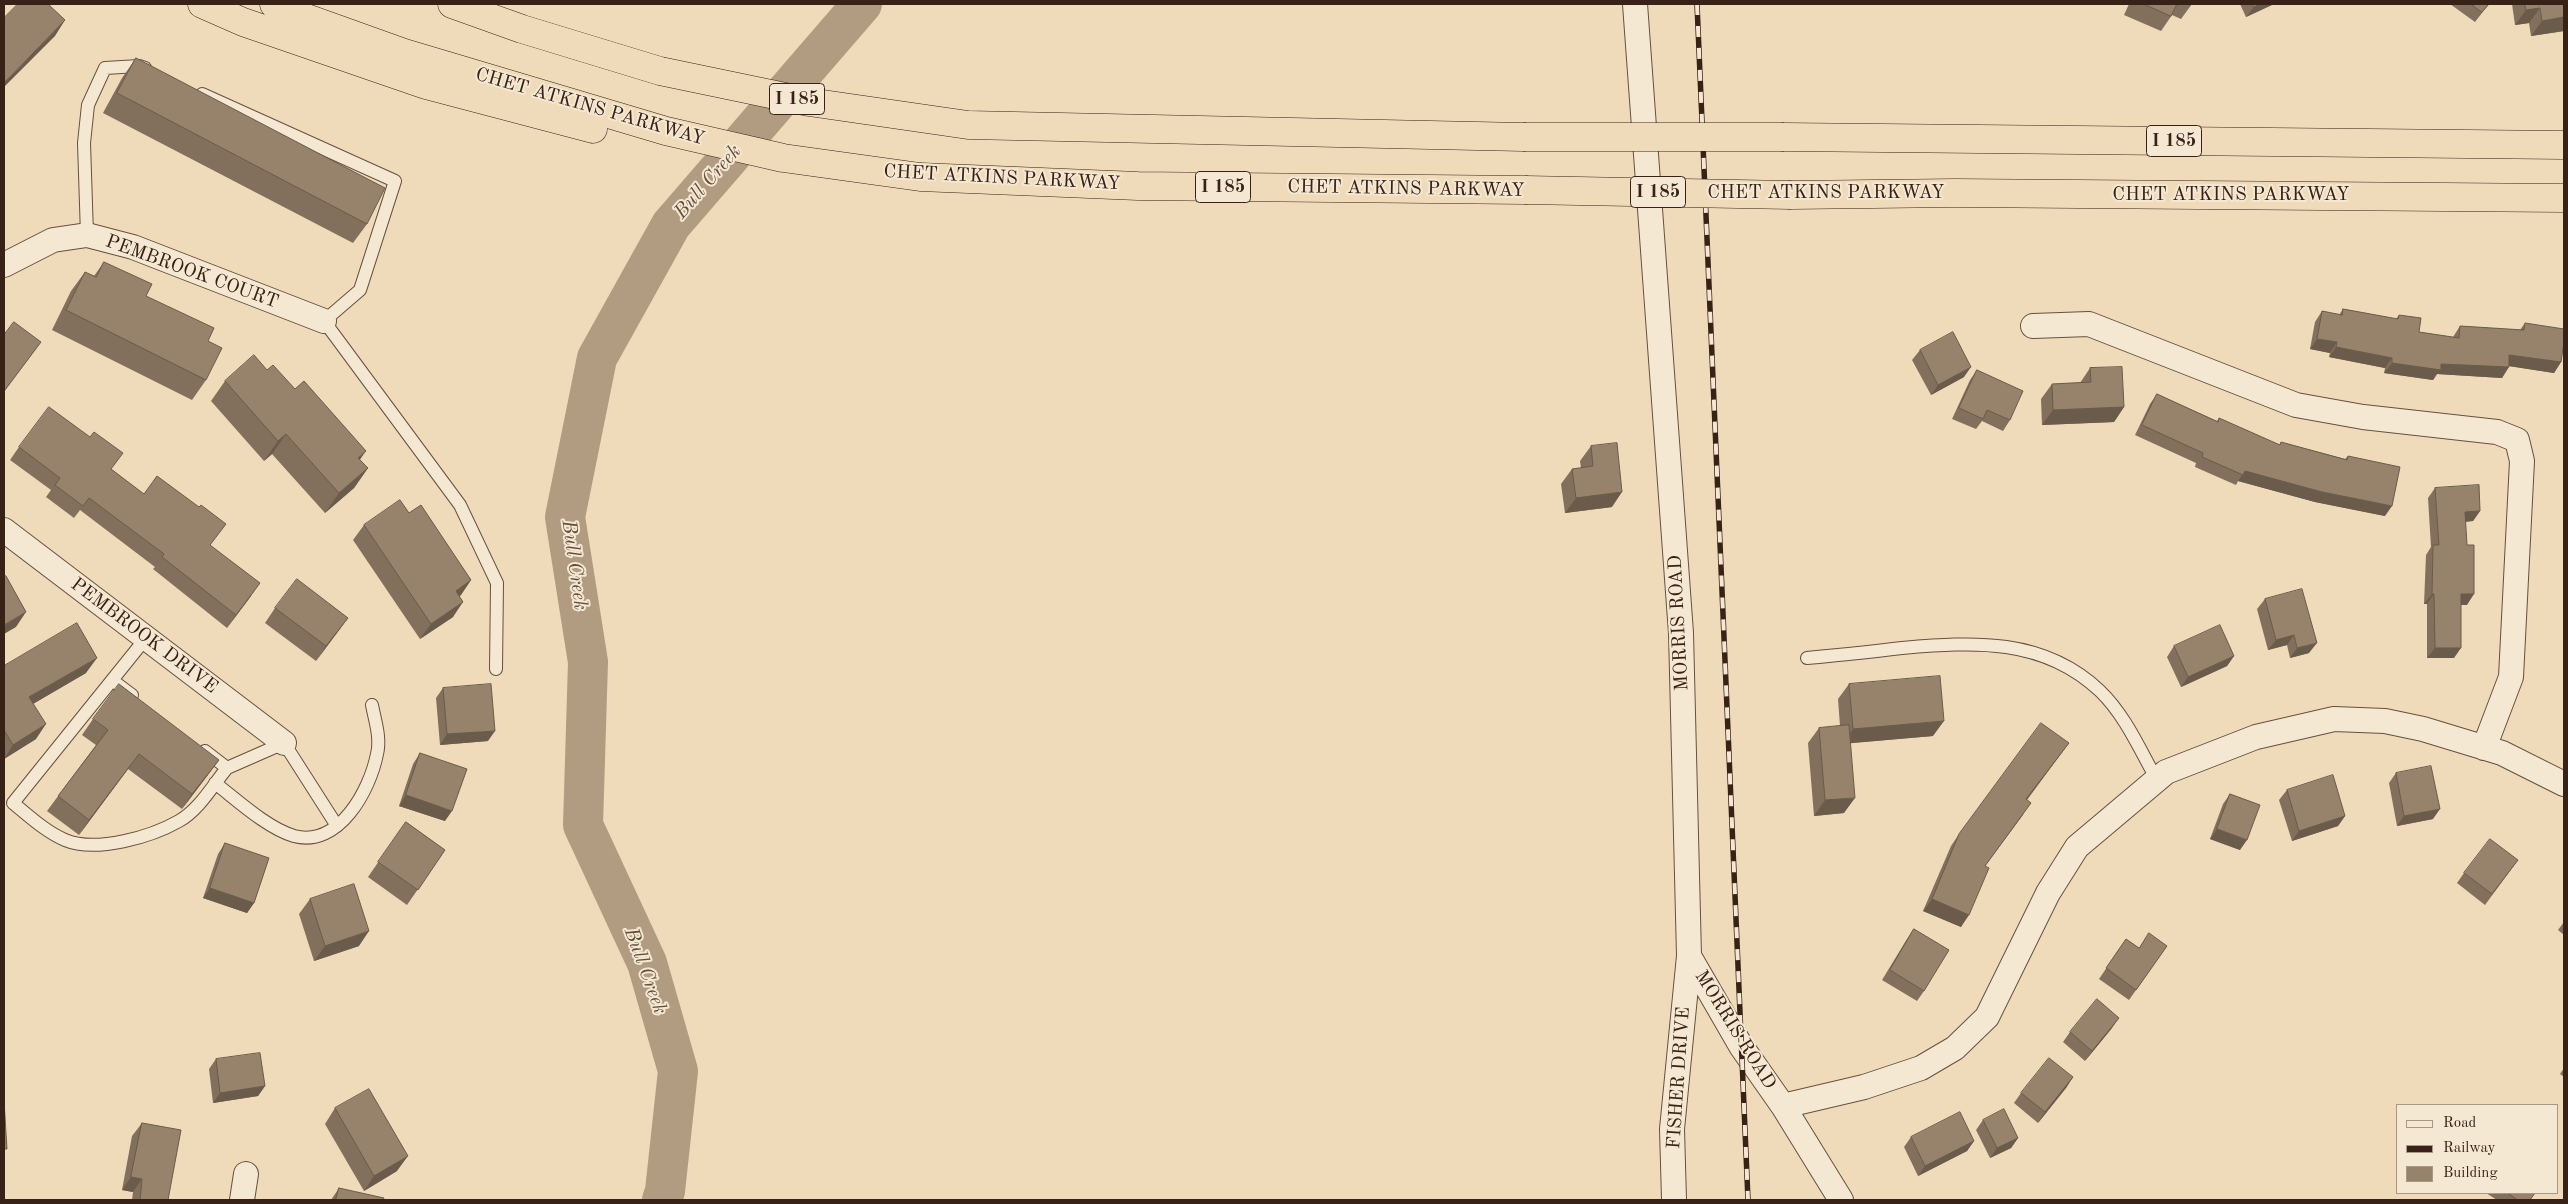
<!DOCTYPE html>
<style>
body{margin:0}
#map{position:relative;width:2568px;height:1204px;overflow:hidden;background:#efdbb9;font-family:"Old Standard TT",serif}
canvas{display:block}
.frame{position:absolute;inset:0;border:5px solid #382117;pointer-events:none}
.legend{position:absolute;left:2396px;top:1104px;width:162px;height:90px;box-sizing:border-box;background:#f5e8d2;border:1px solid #a99887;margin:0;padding:6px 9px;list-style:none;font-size:15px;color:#382117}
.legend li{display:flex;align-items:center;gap:10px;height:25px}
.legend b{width:25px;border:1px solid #a99887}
</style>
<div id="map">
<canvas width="2568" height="1204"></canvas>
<div class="frame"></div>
<ul class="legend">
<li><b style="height:6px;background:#f5e8d2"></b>Road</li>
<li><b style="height:6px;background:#382117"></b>Railway</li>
<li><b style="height:14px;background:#97826b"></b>Building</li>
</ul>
</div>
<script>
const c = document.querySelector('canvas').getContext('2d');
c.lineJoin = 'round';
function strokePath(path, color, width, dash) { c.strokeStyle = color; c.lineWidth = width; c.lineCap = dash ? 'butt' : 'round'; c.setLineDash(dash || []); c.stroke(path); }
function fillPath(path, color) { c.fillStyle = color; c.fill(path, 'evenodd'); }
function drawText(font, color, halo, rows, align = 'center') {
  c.font = font + ' "Old Standard TT",serif'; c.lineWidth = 4; c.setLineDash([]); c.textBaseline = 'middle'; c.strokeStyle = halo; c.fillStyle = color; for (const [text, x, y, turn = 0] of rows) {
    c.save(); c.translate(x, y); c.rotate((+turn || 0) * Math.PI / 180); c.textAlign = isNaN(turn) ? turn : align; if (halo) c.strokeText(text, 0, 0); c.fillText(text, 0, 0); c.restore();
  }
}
strokePath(new Path2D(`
 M 662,1200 L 665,1191 L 678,1071 L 647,963 L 583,825 L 588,662 L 565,517 L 597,358 L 671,225 L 862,4`), '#b19c82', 40);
const lane = new Path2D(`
 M 202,94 L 395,181 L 360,290 L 324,321 L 460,505 L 497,583 L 496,669
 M 87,235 L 84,143 L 88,105 L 105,68 L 139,66 L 145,68
 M 146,638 L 13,803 C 29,816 46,832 65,840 C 96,853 151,837 179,821 C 199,810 213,785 227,768 L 205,751
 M 1807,658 C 1839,655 1870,652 1902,648 C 1973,642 2043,637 2100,691 C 2125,715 2140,750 2157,780
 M 112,680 L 132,695
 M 227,768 L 284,743 L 337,826
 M 215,783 C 237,800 267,828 294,836 C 339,848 370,790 377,754 C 381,738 375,721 372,705`);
const street = new Path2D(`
 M 1635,4 L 1681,633 L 1689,956 L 1741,1046 L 1783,1106 L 1841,1200
 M 4,265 L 53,240 L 87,235 L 133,247 L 324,321
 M 2033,326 L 2089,324 L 2296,405 L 2363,417 L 2497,432 L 2517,440 L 2522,461 L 2511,677 L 2484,748
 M 4,530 L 284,743
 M 1783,1106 L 1864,1087 L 1921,1068 L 1955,1048 L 1987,1017 L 2048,893 L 2077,847 L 2166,772 L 2256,737 L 2334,719 L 2385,721 L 2423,729 L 2502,753 L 2564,784
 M 242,1200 L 246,1174
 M 1674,1200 L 1672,1129 L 1689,956`);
const highway = new Path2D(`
 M 202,4 L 243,22 L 426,85 L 593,129
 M 274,4 L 309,19 L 404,53 L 666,131 L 783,158 L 920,177 L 1138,186 L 1525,190
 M 452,4 L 522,29 L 660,71 L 809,102 L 968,125 L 1523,137
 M 1784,137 L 2564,145
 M 1791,195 L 1955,193 L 2564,198`);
strokePath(lane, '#665040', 14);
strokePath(street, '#665040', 26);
strokePath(highway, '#382117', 29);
strokePath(lane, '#f5e8d2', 12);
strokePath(street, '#f5e8d2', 24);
strokePath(highway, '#efdbb9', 28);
const rail = new Path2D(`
 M 1697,4 L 1748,1200`);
strokePath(rail, '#382117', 5.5);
strokePath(rail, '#f5e8d2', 4, [11]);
const highwayBridge = new Path2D(`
 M 1523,137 L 1784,137
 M 1525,190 L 1791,195`);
strokePath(highwayBridge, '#382117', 29, []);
strokePath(highwayBridge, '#efdbb9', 28);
fillPath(new Path2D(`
 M 2129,4 L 2192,4 L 2181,19 L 2172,15 L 2161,31 L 2124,15 Z
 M 2240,4 L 2274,4 L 2246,17 Z
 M 2450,4 L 2489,4 L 2475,22 Z
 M 2512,4 L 2564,4 L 2564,31 L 2531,36 L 2529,23 L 2515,25 Z
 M 136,58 L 367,224 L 353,243 L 103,113 L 122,78 Z
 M 104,262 L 146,296 L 208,341 L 206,380 L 192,400 L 52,330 L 71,291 L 85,272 L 94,276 Z
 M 2343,309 L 2396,319 L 2399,315 L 2419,332 L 2453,337 L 2460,326 L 2520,330 L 2525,323 L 2561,362 L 2554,373 L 2509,366 L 2502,378 L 2437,374 L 2433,380 L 2384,373 L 2385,368 L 2329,357 L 2330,353 L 2310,349 L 2315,322 L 2322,311 L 2339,315 Z
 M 1920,350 L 1964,377 L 1931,395 L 1912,360 Z
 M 2090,368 L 2124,407 L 2114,422 L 2042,425 L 2041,399 L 2052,384 L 2080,383 Z
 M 267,370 L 295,389 L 368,468 L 354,488 L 325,513 L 272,454 L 264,461 L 211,401 L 225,381 Z
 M 1977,370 L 2010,420 L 2003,431 L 1982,421 L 1976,429 L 1952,419 L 1970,380 Z
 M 2157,394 L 2217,421 L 2219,418 L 2279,445 L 2281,442 L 2345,459 L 2348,456 L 2385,516 L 2315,502 L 2238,481 L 2236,485 L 2195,467 L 2196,463 L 2135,435 L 2150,404 Z
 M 1591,446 L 1612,507 L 1565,513 L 1561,484 L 1572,469 L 1581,468 L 1580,461 Z
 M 19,447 L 111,469 L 210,546 L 251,596 L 227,628 L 153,569 L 155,567 L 80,510 L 74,518 L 46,497 L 51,490 L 10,460 Z
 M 2435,488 L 2480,511 L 2473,521 L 2465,522 L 2467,605 L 2461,605 L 2454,658 L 2427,658 L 2427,604 L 2424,604 L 2426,555 L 2431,547 L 2428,498 Z
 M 409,513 L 471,580 L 460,596 L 453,617 L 420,639 L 353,540 L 364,525 Z
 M 2265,599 L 2309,653 L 2290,658 L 2287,645 L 2268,650 L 2257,609 Z
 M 275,608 L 348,618 L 316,661 L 265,623 Z
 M 2174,646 L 2234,656 L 2227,666 L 2181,687 L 2167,657 Z
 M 4,666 L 86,673 L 33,704 L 36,739 L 4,759 Z
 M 1849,684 L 1933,736 L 1850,743 L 1844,813 L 1814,816 L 1808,743 L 1819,728 L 1840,726 L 1838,699 Z
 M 443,688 L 488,741 L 440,745 L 436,698 Z
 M 93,719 L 219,760 L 182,809 L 128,769 L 79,835 L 47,811 L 96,745 L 82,735 Z
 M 2069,743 L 2027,800 L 2023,815 L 1985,866 L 1961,927 L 1923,911 L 1951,846 L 1959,834 Z
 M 420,753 L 445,821 L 399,806 L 413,764 Z
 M 2396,773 L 2433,819 L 2397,826 L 2389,783 Z
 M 2287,790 L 2345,816 L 2338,826 L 2292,841 L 2279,800 Z
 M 2230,794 L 2240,850 L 2210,839 L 2223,804 Z
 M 406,822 L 445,850 L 407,905 L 368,877 Z
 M 225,843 L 254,903 L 247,913 L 203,898 L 218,854 Z
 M 2518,860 L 2485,905 L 2457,883 L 2464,873 Z
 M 310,899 L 359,946 L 314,961 L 299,914 Z
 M 2564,922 L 2564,935 L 2558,930 Z
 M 1914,929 L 1924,991 L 1917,1001 L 1882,980 L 1907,939 Z
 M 2126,939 L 2139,948 L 2167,946 L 2129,1000 L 2099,979 Z
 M 2112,1028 L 2085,1061 L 2063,1042 L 2070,1032 Z
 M 216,1059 L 265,1086 L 258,1096 L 213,1103 L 209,1069 Z
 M 2564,1068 L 2564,1077 L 2560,1074 Z
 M 2073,1077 L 2066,1088 L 2038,1123 L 2014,1103 L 2021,1093 Z
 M 335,1108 L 397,1171 L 364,1191 L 325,1124 Z
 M 1983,1120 L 2018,1138 L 2011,1148 L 1990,1158 L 1976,1130 Z
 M 142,1123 L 168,1200 L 132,1200 L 133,1192 L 122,1190 L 132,1136 Z
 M 1911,1137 L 1974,1141 L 1967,1151 L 1918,1176 L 1904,1147 Z
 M 339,1188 L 383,1200 L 331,1200 Z
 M 2486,1193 L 2535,1193 L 2530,1200 L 2497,1200 Z`), '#82705c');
fillPath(new Path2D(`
 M 2260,4 L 2274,4 L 2246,17 L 2254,7 Z
 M 2540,8 L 2529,23 L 2515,25 L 2526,10 Z
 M 2564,17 L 2564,31 L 2531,36 L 2542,21 Z
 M 65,20 L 55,36 L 4,87 L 4,83 Z
 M 2317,339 L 2337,342 L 2330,353 L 2310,349 Z
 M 41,342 L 30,357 L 4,392 L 4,391 Z
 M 2336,347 L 2392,358 L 2385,368 L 2329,357 Z
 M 2509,355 L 2561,362 L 2554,373 L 2502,365 Z
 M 2392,363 L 2441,364 L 2509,367 L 2502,378 L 2437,374 L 2433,380 L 2384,373 Z
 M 1971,367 L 1964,377 L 1931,395 L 1938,385 Z
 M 2124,407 L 2114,422 L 2042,425 L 2053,410 Z
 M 286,434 L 272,454 L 264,461 L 278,441 Z
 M 366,451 L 352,471 L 358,458 Z
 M 368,468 L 354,488 L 325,513 L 339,493 Z
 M 2245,471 L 2392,506 L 2385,516 L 2315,502 L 2238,481 Z
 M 1622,492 L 1612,507 L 1565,513 L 1576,498 Z
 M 2480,511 L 2473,521 L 2458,522 L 2465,512 Z
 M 471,580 L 461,595 L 445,606 L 456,591 Z
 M 260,583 L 251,596 L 227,628 L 236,615 Z
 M 2432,594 L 2434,594 L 2427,604 L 2424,604 Z
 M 2461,594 L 2474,594 L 2467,605 L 2454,604 Z
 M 463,602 L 453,617 L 420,639 L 431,624 Z
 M 26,612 L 16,627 L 4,634 L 4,625 Z
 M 348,618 L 337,633 L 316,661 L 326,646 Z
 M 2294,635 L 2287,645 L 2268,650 L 2276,640 Z
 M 2317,643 L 2309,653 L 2290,658 L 2297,648 Z
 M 2435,648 L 2461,648 L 2454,658 L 2427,658 Z
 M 2234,656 L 2227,666 L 2181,687 L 2188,677 Z
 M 97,658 L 86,673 L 19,712 L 29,697 Z
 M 1944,721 L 1933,736 L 1842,744 L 1853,729 Z
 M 46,724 L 36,739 L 4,759 L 13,745 Z
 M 495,731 L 488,741 L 440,745 L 447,734 Z
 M 2069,743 L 2018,811 L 2026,799 Z
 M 139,754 L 128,769 L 79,835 L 89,820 Z
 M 219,760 L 208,775 L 182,809 L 192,794 Z
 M 406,795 L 452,811 L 445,821 L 399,806 Z
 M 1855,798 L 1844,813 L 1814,816 L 1825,800 Z
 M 2440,809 L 2433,819 L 2397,826 L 2404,816 Z
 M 2345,816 L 2338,826 L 2292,841 L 2299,831 Z
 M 2217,829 L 2247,840 L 2240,850 L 2210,839 Z
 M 210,888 L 254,903 L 247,913 L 203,898 Z
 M 1932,899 L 1969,915 L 1961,927 L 1923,911 Z
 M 369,931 L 359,946 L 314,961 L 325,946 Z
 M 2119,1018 L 2112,1028 L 2085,1061 L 2092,1051 Z
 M 2073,1077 L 2066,1088 L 2038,1123 L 2045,1112 Z
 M 265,1086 L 258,1096 L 213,1103 L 220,1093 Z
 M 2018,1138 L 2011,1148 L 1990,1158 L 1997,1148 Z
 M 1974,1141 L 1967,1151 L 1918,1176 L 1925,1166 Z
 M 408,1156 L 397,1171 L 364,1191 L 374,1176 Z
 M 131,1177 L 142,1179 L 133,1192 L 122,1190 Z`), '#6a5b4b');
const building = new Path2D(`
 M 18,4 L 48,4 L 65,20 L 4,83 L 4,18 Z
 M 2144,4 L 2177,4 L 2171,16 Z
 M 2252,4 L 2260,4 L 2254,7 Z
 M 2471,4 L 2489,4 L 2482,12 Z
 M 2525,4 L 2564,4 L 2564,17 L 2542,21 L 2540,8 L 2526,10 Z
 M 136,58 L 385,188 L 367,224 L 117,93 Z
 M 104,262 L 152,284 L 146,296 L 214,328 L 208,341 L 222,348 L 206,380 L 66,310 L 85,272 L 96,277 Z
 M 2343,309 L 2398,319 L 2399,315 L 2421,318 L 2419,332 L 2459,338 L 2460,326 L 2524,330 L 2525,323 L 2564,329 L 2564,342 L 2561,362 L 2509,355 L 2509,367 L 2441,364 L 2441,370 L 2392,363 L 2392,358 L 2336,347 L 2337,342 L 2317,339 L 2322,311 L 2342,315 Z
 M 14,322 L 41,342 L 4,391 L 4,335 Z
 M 1953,332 L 1971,367 L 1938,385 L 1920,350 Z
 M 254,355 L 267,370 L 273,365 L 295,389 L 304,381 L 366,451 L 358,458 L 368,468 L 339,493 L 286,434 L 278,441 L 225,381 Z
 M 2122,367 L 2124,407 L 2053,410 L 2052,384 L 2091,382 L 2090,368 Z
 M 1977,370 L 2023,391 L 2010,420 L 1987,410 L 1983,419 L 1959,408 Z
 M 2157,394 L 2218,422 L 2219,418 L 2280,445 L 2281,442 L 2347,460 L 2348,456 L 2400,467 L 2392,506 L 2322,492 L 2245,471 L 2243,475 L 2202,457 L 2203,453 L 2142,425 Z
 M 49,407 L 90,437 L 94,432 L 123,453 L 111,469 L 144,494 L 157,476 L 199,507 L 201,505 L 226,524 L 210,545 L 260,583 L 236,615 L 162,557 L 164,554 L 89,498 L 83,506 L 55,485 L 60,478 L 19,447 Z
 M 1617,443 L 1622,492 L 1576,498 L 1572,469 L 1593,466 L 1591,446 Z
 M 2479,485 L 2480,511 L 2465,512 L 2467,545 L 2474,545 L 2474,594 L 2461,594 L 2461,648 L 2435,648 L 2434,594 L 2432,594 L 2433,545 L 2439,545 L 2435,488 Z
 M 400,500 L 409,513 L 421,505 L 471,580 L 456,591 L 463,602 L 431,624 L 364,525 Z
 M 6,576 L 26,612 L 4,625 L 4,577 Z
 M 297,579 L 348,618 L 326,646 L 275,608 Z
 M 2302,589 L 2317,643 L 2297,648 L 2294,635 L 2276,640 L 2265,599 Z
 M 77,623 L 97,658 L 29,697 L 46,724 L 13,745 L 4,730 L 4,666 Z
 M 2220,625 L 2234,656 L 2188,677 L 2174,646 Z
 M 1940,676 L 1944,721 L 1853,729 L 1849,684 Z
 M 119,684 L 219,760 L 192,794 L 139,754 L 89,820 L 58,796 L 108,730 L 93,719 Z
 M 491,684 L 495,731 L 447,734 L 443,688 Z
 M 2041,723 L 2069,743 L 2026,799 L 2031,803 L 1985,866 L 1989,868 L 1969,915 L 1932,899 L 1959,834 Z
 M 1849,725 L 1855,798 L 1825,800 L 1819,728 Z
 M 420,753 L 467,769 L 452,811 L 406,795 Z
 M 2431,766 L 2440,809 L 2404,816 L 2396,773 Z
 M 2333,775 L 2345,816 L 2299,831 L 2287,790 Z
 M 2230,794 L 2260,805 L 2247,840 L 2217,829 Z
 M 406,822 L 445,850 L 418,890 L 378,862 Z
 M 2490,839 L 2518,860 L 2492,894 L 2464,873 Z
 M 225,843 L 269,858 L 254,903 L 210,888 Z
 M 354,884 L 369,931 L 325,946 L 310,899 Z
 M 1914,929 L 1949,950 L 1924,991 L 1890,970 Z
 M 2149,933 L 2167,946 L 2136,990 L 2106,968 L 2126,939 L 2139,948 Z
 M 2097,999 L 2119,1018 L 2092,1051 L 2070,1032 Z
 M 260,1053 L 265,1086 L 220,1093 L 216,1059 Z
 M 2049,1058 L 2073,1077 L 2045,1112 L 2021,1093 Z
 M 369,1089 L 408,1156 L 374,1176 L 335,1108 Z
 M 4,1101 L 7,1149 L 4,1149 Z
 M 2004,1109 L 2018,1138 L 1997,1148 L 1983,1120 Z
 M 1960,1112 L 1974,1141 L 1925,1166 L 1911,1137 Z
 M 142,1123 L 181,1130 L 168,1200 L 140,1200 L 142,1179 L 131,1177 Z
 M 339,1188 L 384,1198 L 383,1200 L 336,1200 Z
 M 2508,1193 L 2535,1193 L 2530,1200 L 2518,1200 Z`);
fillPath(building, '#97826b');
strokePath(building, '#6a5b4b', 1);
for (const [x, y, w] of [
 [797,99,55],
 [2174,141,55],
 [1223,187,55],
 [1658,192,55]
]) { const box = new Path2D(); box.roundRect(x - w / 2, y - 15.5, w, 31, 4); c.fillStyle = '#f5e8d2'; c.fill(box); strokePath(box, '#382117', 1); }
drawText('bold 18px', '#382117', null, [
 ["I 185",797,99],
 ["I 185",2174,141],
 ["I 185",1223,187],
 ["I 185",1658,192]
]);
drawText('19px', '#382117', '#f5e8d2', [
 ["CHET ATKINS PARKWAY",590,107,16],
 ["CHET ATKINS PARKWAY",1002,178,3],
 ["CHET ATKINS PARKWAY",1406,189,1],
 ["CHET ATKINS PARKWAY",1826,193],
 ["CHET ATKINS PARKWAY",2231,195],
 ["PEMBROOK COURT",192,272,20],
 ["MORRIS ROAD",1679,623,-93],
 ["PEMBROOK DRIVE",144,636,37],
 ["MORRIS ROAD",1735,1030,58],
 ["FISHER DRIVE",1679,1078,-86]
]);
drawText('italic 20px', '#624c3c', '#f5e8d2', [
 ["Bull Creek",708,182,-49],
 ["Bull Creek",574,565,82],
 ["Bull Creek",645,971,70]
]);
</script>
